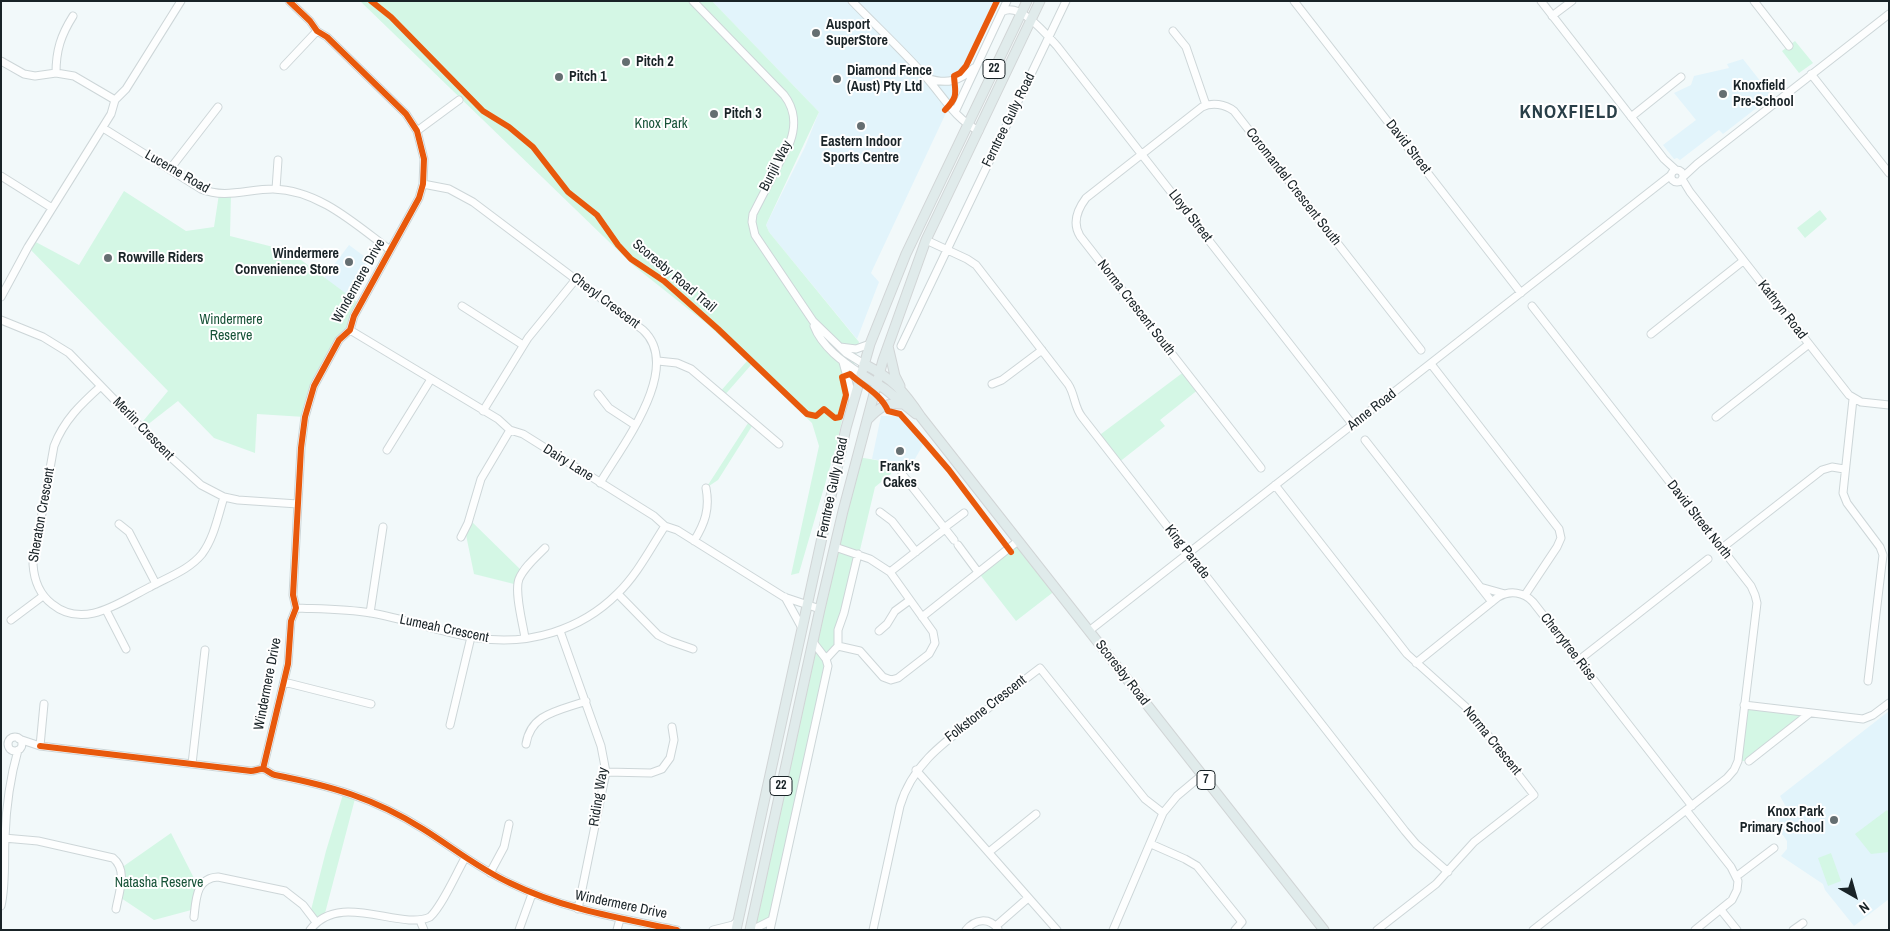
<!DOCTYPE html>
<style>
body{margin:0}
#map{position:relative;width:1890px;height:931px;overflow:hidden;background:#f2f9fa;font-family:"Archivo Narrow",sans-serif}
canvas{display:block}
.frame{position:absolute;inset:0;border:2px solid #192327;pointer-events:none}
.north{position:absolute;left:1830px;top:871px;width:50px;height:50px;-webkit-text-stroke:4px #fff;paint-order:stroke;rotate:142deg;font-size:14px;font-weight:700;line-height:20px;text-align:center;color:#192327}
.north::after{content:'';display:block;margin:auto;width:18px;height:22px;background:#192327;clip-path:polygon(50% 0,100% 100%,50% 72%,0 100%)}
</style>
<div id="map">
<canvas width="1890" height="931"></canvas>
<div class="frame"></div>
<div class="north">N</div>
</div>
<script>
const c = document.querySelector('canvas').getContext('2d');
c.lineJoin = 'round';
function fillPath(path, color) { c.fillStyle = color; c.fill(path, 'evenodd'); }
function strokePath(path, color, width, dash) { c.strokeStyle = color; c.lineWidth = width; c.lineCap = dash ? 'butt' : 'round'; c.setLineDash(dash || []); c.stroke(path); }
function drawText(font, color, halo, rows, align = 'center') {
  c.font = font + ' "Archivo Narrow",sans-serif'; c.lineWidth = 4; c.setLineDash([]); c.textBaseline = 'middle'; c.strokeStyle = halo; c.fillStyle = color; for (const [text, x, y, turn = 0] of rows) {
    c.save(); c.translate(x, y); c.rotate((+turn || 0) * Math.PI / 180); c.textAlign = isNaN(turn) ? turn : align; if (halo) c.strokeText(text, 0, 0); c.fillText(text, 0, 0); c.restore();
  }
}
fillPath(new Path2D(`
 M 712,1 L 996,1 L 964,67 L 945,115 L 871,273 L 879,282 L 857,339 L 769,232 L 766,225 L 805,147 L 819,112 Z
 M 1743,59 L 1772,96 L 1723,134 L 1719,130 L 1680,160 L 1677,158 L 1674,159 L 1663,145 L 1696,120 L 1674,93 L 1691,85 L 1694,76 L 1729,68 L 1727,64 Z
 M 349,245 L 372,262 L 351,298 L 324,278 Z
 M 881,416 L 899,416 L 924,443 L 911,466 L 872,459 Z
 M 1889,711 L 1889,899 L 1854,926 L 1825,890 L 1823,884 L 1781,856 L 1787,849 L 1787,841 L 1783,835 L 1773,833 L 1786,807 L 1780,796 Z`), '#e2f4fb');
fillPath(new Path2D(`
 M 360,1 L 712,1 L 819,112 L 766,225 L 769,232 L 859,342 L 837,443 L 799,573 L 791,575 L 819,446 L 812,423 L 751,365 L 723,397 L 719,393 L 747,361 L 707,324 L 634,266 Z
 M 1795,41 L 1813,63 L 1799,73 L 1782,51 Z
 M 124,191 L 186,231 L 214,227 L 219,194 L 231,194 L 230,236 L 289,251 L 360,304 L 351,324 L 328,359 L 305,417 L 257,414 L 255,453 L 214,438 L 178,401 L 142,429 L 139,426 L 168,391 L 28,247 L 32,240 L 79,265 Z
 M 1820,210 L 1827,219 L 1805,238 L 1797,228 Z
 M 1185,371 L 1199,389 L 1160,420 L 1165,426 L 1118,463 L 1097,437 Z
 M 750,420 L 754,423 L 718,480 L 706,488 Z
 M 858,457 L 893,463 L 891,474 L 875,487 L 838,642 L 827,662 L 772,920 L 752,930 Z
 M 469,519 L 523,572 L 518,585 L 474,574 L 465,530 Z
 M 1018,541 L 1056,590 L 1016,621 L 978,572 Z
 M 1744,705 L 1810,713 L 1749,761 L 1738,761 Z
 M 344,791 L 356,795 L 324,917 L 316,922 L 310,914 L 326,851 Z
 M 1887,810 L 1889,812 L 1889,852 L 1871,854 L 1855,834 Z
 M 171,833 L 199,888 L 195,909 L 154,920 L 118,896 L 121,868 Z
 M 1831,853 L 1841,881 L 1828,886 L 1818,858 Z`), '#d4f7e5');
const minor = new Path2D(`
 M 693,1 L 784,95 C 795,109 796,126 790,142 L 753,214 L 752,222 L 755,235 L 813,321 L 846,353 L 864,364
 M 852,1 C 876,26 902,50 925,76 C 943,96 954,118 979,131
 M 1294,1 L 1521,293
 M 1541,1 L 1664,159 L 1676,170
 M 1754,1 L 1789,46
 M 1002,12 C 1019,1 1046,34 1057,46 L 1353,425
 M 1552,16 L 1572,1
 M 1173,31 L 1186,47 L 1206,105
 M 1,61 L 24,74 L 35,76 L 56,73 L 74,76 L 115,100
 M 284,66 L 317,31
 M 56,73 C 56,50 61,35 73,16
 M 1811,74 L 1889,173
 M 927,78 C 947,85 959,81 974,68
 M 955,112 L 1007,1
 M 1631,117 L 1681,77
 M 103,128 L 201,189 C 225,199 248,189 273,189 C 319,190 355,224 390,250
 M 417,131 L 459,100
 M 170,169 L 218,107
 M1671 176a6 6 0 1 1 12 0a6 6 0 1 1-12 0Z
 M 1,176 L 52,208
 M 1683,177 L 1697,164 L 1889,14
 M 1682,179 L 1690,192 L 1849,395 L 1861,402 L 1889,405
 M 423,184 L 449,189 L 473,202 L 643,330 C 684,368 621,447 600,483
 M 276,189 L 278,160
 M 926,240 L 967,259 L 976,265 L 1068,384 C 1075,394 1074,407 1082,417 L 1405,831 L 1416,844 L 1448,872
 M 1,297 L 28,247 L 111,114 L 115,100 L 126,89 L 181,1
 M 462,306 L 523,345
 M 1532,306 L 1751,586 L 1755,595 L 1757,603 L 1738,761 L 1734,770 L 1727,778 L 1533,930
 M 1,320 L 43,337 L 69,353 L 166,453 L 201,485 L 224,497 L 238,500 L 298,504
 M 814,326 C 822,347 843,362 861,374
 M 350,330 L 498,419 L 510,430 L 523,434 L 654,516 L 665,526 L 677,530 L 784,597 L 820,609
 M 1651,334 L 1743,261
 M 901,346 L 1066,1
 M 840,347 L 856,349 L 870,344
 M 658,361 L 677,363 L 691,369 L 779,444
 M 843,362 L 853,399
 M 1431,364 L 1559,529 L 1561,538 L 1557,547 L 1525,595
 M 992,384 L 1002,380 L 1042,350
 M 101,386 C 81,404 64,420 54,446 L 33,564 C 34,580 39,594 52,604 C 84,630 120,602 150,587 C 168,577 189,570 202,554 C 214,538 218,516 224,497
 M 598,394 L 609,408 L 635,425
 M 1853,399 L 1843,493 L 1847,503 L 1880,547 L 1883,555 L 1868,681
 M 483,411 L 528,338 L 576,279
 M 1716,417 L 1809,344
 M 1365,440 L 1492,602
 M 387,450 L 431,379
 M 1261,468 L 1080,236 C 1072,223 1077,210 1086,198 L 1202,107 C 1212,102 1225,104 1234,111 L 1421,350
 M 903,469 L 902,474 L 954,540
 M 1275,485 L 1407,654 L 1467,708 L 1534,795 L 1474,842 L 1436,884 L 1377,930
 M 880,512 L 892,521 L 916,552
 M 119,524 L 129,532 L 156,584
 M 944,528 L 964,513
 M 461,537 L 468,523 L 481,479 L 510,430
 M 694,541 C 705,523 710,509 706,488
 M 958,545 L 978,572
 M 835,547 L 870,559 L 890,572 L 933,632 L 935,643 L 929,654 L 898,678 L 891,680 L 883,677 L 860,651 L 838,646
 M 1722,548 L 1822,470 L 1832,467 L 1844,469
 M 890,572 L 945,529
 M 1480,587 L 1505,594
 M 618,594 L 658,635 L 670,641 L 693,649
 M 785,597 L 802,628
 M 296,608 C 320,609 347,609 371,613 C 407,619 442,633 478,638 C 528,646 581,630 617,594 C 637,575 650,549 665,526
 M 106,610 L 126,649
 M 370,613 L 383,527
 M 922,617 L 1018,541
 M 11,620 L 43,596
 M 560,631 L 601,746 L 606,772 L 578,909
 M 879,631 L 887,624 L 895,611 L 910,600
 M 1089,631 L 1671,175
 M 525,638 C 523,624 514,592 519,579 C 524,567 536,557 545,548
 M 826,659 L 838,646 L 838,630 L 844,613 L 858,554
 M 1579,660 L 1708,559
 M 1416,663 L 1498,597 C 1510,590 1524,592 1533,602 L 1692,806
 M 284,682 L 371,704
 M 1744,705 L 1863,719 L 1873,715 L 1889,703
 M 450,725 L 471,637
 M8 744a7 7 0 1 1 14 0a7 7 0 1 1-14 0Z
 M 19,739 L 40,746 L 251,771 C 255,771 258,769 262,769 C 267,769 270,774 275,775 C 331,786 374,798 423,829 C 452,847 479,869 510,883 C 563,909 619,918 677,930
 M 526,744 C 531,713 559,711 586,701
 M 40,746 L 44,704
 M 1749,761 L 1810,713
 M 192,764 L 205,650
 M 263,769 L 288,664 L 291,621 L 296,608 L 293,595 L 301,448 L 305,417 L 314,386 L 339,340 L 350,330 L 354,316 L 419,198 L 423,184 L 424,159 L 417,131 L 406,114 L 327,37 L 317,31 L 310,21 L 289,1
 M 916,770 L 1057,930
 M 606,772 L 651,773 L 662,769 L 670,758 L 674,740 L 672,727
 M 1686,810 L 1731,867 L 1738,881 L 1737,890 L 1732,900 L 1695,930
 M 4,838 L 38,841 L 113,858 C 128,870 119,892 116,909
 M 1151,844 L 1185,859 L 1197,866 L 1242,922 L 1235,930
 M 989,852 L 1036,814
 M 490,873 L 504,847 L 509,824
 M 1737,876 L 1774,848
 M 1,906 C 6,884 4,860 5,837 C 6,808 10,778 18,750
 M 1721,910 L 1737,930
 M 194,917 C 196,899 196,878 218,877 L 285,891 L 303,905 L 316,922
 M 421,923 L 424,930
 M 996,926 L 1028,898
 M 310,930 C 339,890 400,931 430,917 C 442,906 456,874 465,858
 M 519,930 L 532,894
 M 617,930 L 620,919
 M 713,930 L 733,925 L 738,921
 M 752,930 L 772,920
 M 770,930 L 828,666 L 826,659 L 813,642
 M 873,930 L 900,806 C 912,765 943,743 976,718 C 997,701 1019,684 1040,668 L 1145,799 L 1163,813
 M 966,930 C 975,919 989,917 998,929
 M 1113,930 L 1163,813 L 1177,796 L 1202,775
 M 1793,930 L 1803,923`);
const major = new Path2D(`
 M 888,346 L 895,376 L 900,386
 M 864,364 C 893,379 903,390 921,417 L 1324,930
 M 861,374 L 885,389 L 916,414
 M 868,419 C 879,408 886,402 901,404
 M 736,930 L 846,428 L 870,344 L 906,254 L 1027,1
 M 750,930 L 820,609 L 843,511 L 883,360 L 926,240 L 1040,1`);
strokePath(minor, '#cdd6d8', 9);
strokePath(major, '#d1d5d6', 11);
strokePath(minor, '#fdfefe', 7);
strokePath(major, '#e0ebeb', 9);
strokePath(new Path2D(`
 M 371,1 L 391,17 L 483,111 L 509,127 L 533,147 L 568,192 L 597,215 L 618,245 L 631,259 L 664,281 L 718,329 L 807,414 L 816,416 L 824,409 L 835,418 L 840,417 L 846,395 L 842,377 L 850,374 C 864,387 881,394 888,411 L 900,414 L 924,441 L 949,470 L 1011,552
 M 945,110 C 959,96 955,93 954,76 L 960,73 L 966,66 L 997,1
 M 40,746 L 251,771 C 255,771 258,769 262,769 C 267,769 270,774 275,775 C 331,786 374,798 423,829 C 452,847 479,869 510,883 C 563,909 619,918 677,930
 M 263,769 L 288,664 L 291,621 L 296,608 L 293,595 L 301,448 L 305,417 L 314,386 L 339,340 L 350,330 L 354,316 L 419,198 L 423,184 L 424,159 L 417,131 L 406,114 L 327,37 L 317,31 L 310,21 L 289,1`), '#e8590c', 6);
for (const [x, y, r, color] of [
 [816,33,5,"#656e71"],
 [626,62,5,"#656e71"],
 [559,77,5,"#656e71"],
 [837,79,5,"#656e71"],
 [1723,94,5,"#656e71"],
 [714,114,5,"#656e71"],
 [861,126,5,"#656e71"],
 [108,258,5,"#656e71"],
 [349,262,5,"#656e71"],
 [900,451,5,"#656e71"],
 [1834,820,5,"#656e71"]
]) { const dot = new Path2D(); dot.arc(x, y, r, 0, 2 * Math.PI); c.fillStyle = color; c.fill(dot); strokePath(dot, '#fff', 2); }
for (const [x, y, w] of [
 [994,69,22],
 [1206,780,18],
 [781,786,22]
]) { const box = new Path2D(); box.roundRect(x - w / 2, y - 9.5, w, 19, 4); c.fillStyle = '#fff'; c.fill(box); strokePath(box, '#192327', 1); }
drawText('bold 12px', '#192327', null, [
 ["22",994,69],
 ["7",1206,780],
 ["22",781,786]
]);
drawText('bold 14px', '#192327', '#fff', [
 ["Ausport",826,25],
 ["SuperStore",826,41],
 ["Pitch 2",636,62],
 ["Diamond Fence",847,71],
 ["(Aust) Pty Ltd",847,87],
 ["Pitch 1",569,77],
 ["Knoxfield",1733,86],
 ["Pre-School",1733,102],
 ["Pitch 3",724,114],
 ["Eastern Indoor",861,142,"center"],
 ["Sports Centre",861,158,"center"],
 ["Windermere",339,254,"right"],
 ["Convenience Store",339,270,"right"],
 ["Rowville Riders",118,258],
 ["Frank's",900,467,"center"],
 ["Cakes",900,483,"center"],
 ["Knox Park",1824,812,"right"],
 ["Primary School",1824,828,"right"]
], 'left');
drawText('14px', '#192327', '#fff', [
 ["Ferntree Gully Road",1009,120,-64],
 ["David Street",1408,147,52],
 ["Bunjil Way",776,166,-63],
 ["Lucerne Road",177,172,30],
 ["Coromandel Crescent South",1293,187,52],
 ["Lloyd Street",1190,216,52],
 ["Scoresby Road Trail",674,276,40],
 ["Windermere Drive",359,281,-61],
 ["Cheryl Crescent",605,301,37],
 ["Norma Crescent South",1136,308,52],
 ["Kathryn Road",1782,310,52],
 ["Anne Road",1372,410,-38],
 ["Merlin Crescent",143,429,46],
 ["Dairy Lane",568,463,32],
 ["Ferntree Gully Road",833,488,-78],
 ["Sheraton Crescent",42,515,-80],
 ["David Street North",1699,520,52],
 ["King Parade",1187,552,52],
 ["Lumeah Crescent",444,629,12],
 ["Cherrytree Rise",1568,647,52],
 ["Scoresby Road",1122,673,52],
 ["Windermere Drive",268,684,-79],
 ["Folkstone Crescent",986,709,-38],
 ["Norma Crescent",1492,741,51],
 ["Riding Way",599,797,-81],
 ["Windermere Drive",621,905,12]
]);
drawText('14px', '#175338', '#fff', [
 ["Knox Park",661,124],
 ["Windermere",231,320],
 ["Reserve",231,336],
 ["Natasha Reserve",159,883]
]);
c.letterSpacing = '1px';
drawText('bold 19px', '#293f48', '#fff', [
 ["KNOXFIELD",1569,113]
]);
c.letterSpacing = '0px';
</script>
